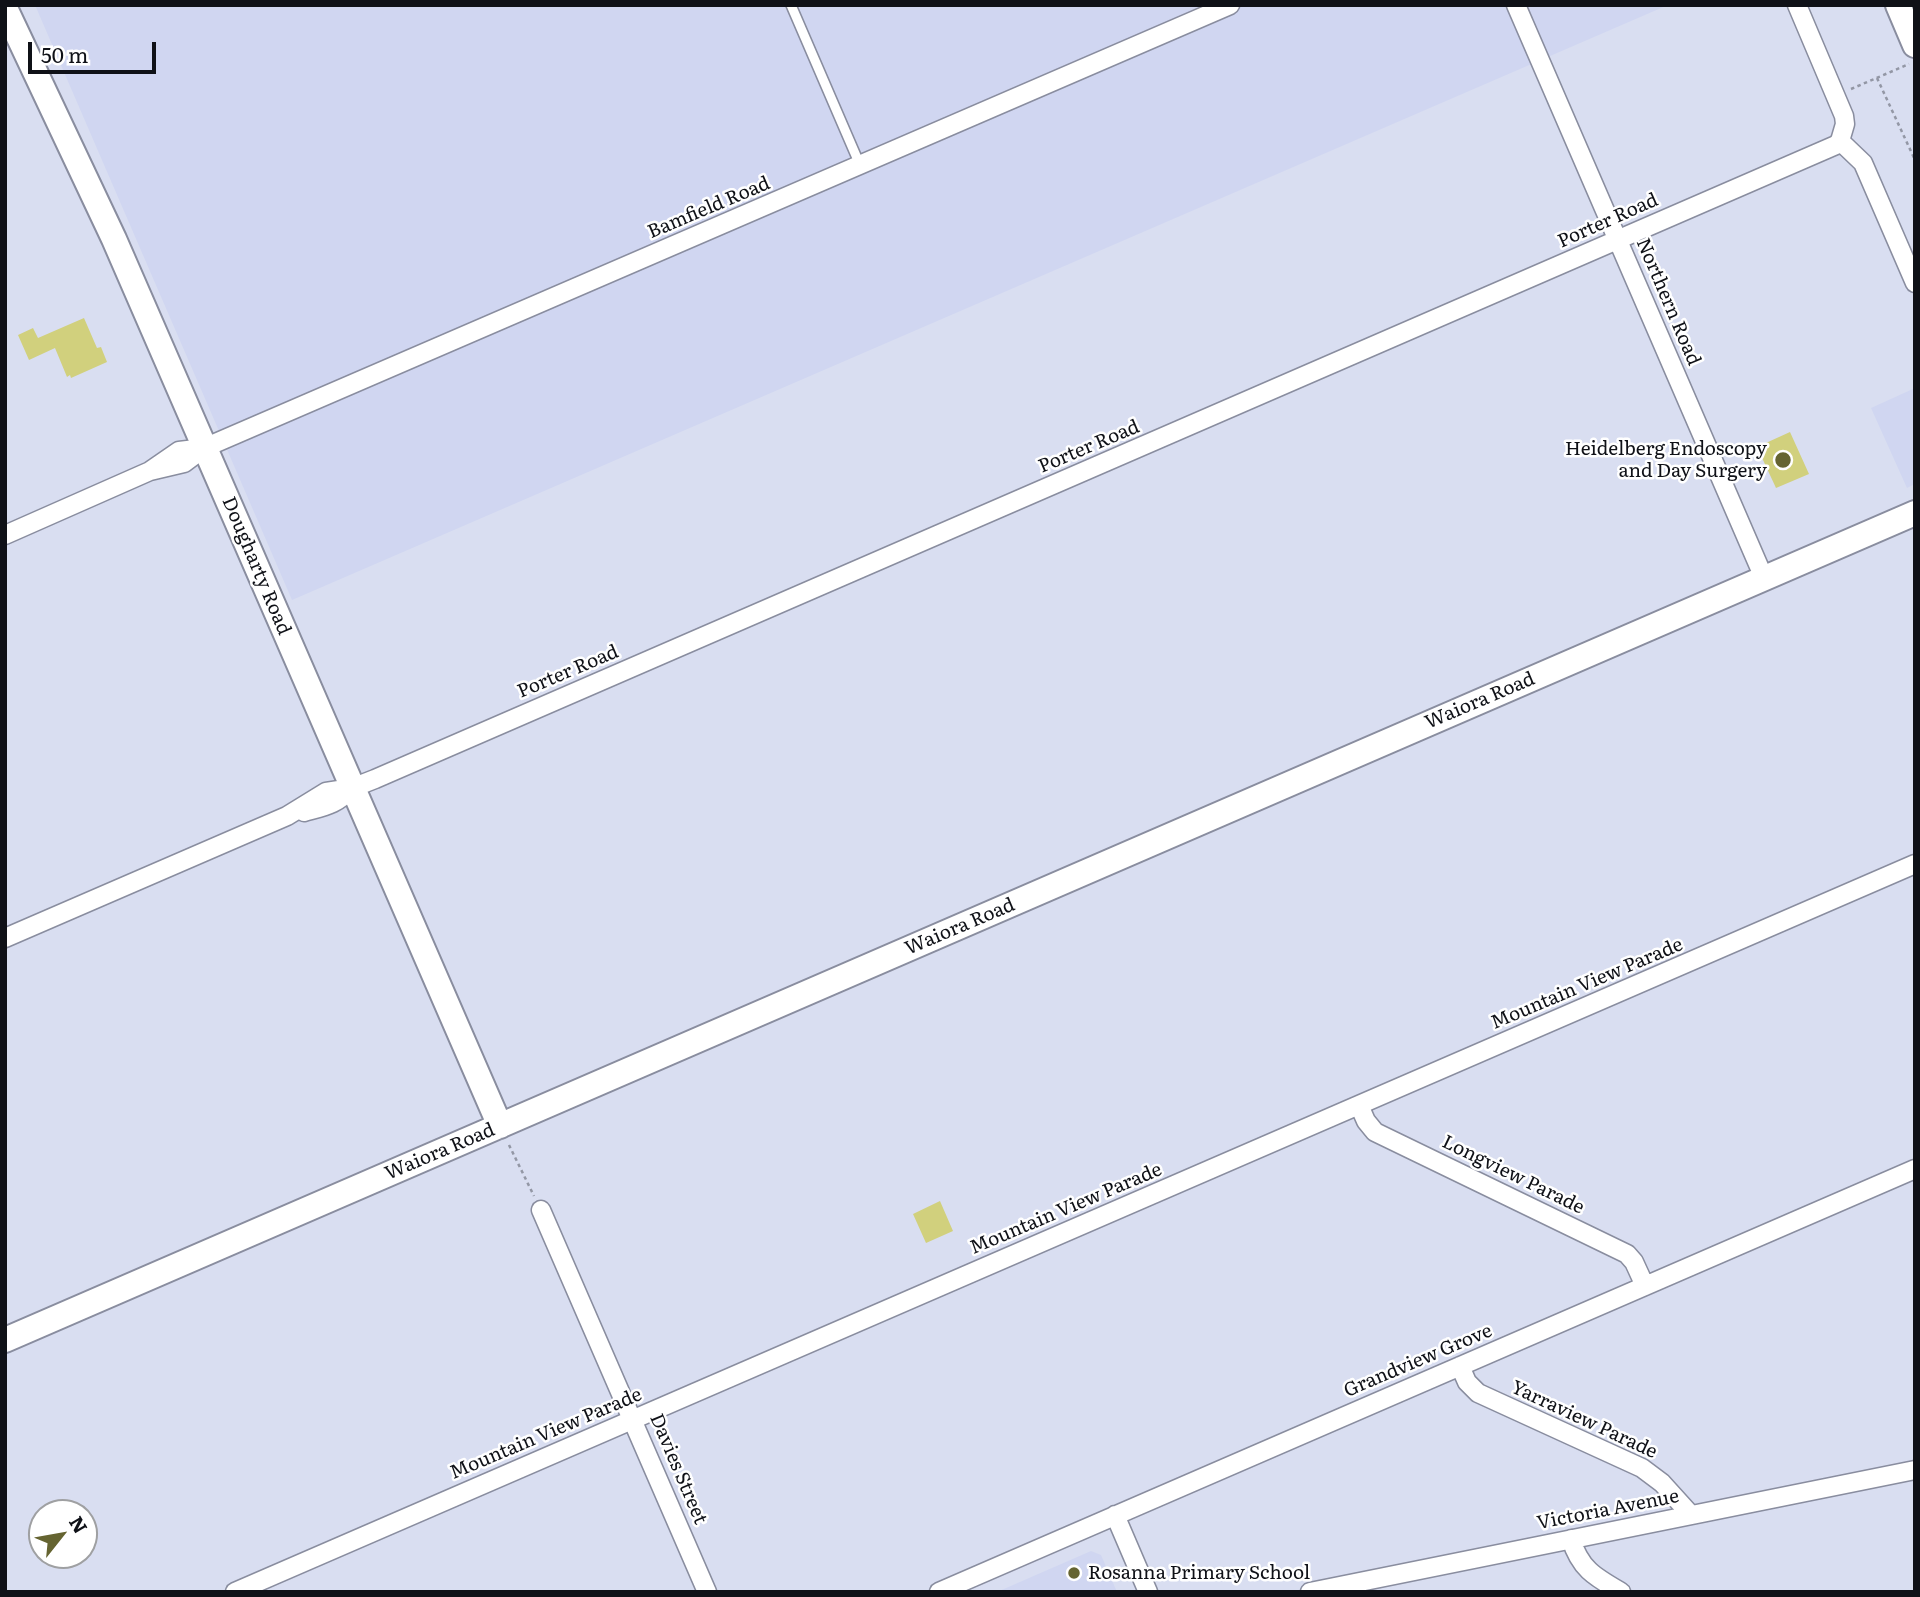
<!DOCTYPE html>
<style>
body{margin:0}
#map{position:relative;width:1920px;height:1597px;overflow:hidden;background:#d9def1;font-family:Literata,serif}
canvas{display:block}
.frame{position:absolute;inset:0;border:7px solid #0f1117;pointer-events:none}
.north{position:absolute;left:28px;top:1499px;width:70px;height:70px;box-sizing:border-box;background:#fff;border:2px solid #9fa0a2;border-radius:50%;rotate:59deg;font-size:19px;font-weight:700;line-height:28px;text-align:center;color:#0f1117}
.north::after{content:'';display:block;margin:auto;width:24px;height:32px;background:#656431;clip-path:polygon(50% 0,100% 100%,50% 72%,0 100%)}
.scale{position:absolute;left:28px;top:42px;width:128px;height:32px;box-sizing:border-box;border:4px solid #0f1117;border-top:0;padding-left:9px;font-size:21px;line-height:24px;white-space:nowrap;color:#0f1117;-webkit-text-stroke:5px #fff;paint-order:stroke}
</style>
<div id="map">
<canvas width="1920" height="1597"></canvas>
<div class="frame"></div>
<div class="north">N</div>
<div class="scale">50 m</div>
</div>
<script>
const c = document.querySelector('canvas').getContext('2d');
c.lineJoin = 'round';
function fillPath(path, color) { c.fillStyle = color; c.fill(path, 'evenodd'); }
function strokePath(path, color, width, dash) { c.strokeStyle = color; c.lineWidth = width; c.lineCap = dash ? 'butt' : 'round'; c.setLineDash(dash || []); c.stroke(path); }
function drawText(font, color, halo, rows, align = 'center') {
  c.font = font + ' Literata,serif'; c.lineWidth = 5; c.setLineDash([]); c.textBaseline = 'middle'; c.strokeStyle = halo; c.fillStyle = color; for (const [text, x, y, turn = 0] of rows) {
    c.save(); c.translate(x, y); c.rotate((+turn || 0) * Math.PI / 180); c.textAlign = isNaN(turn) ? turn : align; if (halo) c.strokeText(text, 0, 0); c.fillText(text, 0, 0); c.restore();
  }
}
fillPath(new Path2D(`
 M 35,5 L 1668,5 L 292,600 Z
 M 1915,388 L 1915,484 L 1907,488 L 1871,408 Z
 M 1091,1551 L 1101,1555 L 1117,1592 L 997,1592 Z`), '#d0d6f1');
fillPath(new Path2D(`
 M 84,318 L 97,348 L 101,347 L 107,362 L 71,378 L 70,375 L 67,377 L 55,348 L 29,360 L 18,335 L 33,328 L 38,338 Z
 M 1790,432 L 1809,474 L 1776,488 L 1757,447 Z
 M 940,1201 L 953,1231 L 926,1243 L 913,1214 Z`), '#d1d07d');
const lane = new Path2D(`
 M 791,5 L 860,165`);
const street = new Path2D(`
 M 1516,5 L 1764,578
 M 1797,5 L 1844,116 L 1845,124 L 1840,141
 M 1840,141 L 1863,163 L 1915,283
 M 150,471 L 184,463 L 204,448 L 1230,5
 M 5,535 L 150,471 L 179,451 L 204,448
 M 304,812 C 326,806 336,805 352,788
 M 5,938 L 287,816 L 326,792 L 352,788 L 375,779 L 1836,145 L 1840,141
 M 1359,1105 L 1366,1121 L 1375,1132 L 1627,1254 L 1634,1262 L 1645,1286
 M 541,1210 L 707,1592
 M 1460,1366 L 1467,1382 L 1478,1393 L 1642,1468 L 1662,1483 L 1691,1515
 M 1115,1515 L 1148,1592
 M 1571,1539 C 1580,1569 1595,1577 1621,1592
 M 235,1592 L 1915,864
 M 939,1592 L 1915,1169
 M 1310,1592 L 1915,1470`);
const secondary = new Path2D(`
 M 1898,5 L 1915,45
 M 5,8 L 114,239 L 500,1126
 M 5,1340 L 1915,513`);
strokePath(lane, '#898d9f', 12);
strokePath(street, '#898d9f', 21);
strokePath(secondary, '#898d9f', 28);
strokePath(new Path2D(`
 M 1877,78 L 1915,160
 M 1851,89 L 1909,64
 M 509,1145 L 534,1196`), '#9397a5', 2.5, [3.5, 3.5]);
strokePath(lane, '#fff', 9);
strokePath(street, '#fff', 18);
strokePath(secondary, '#fff', 24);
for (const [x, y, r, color] of [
 [1783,460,9,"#656431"],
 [1074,1573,7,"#656431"]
]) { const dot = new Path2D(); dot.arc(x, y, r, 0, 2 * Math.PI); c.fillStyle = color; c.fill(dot); strokePath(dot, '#fff', 2.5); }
drawText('19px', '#0f1117', '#fff', [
 ["Bamfield Road",709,208,-23],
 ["Porter Road",1608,221,-24],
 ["Northern Road",1668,302,67],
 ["Porter Road",1089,447,-23],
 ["Dougharty Road",256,566,67],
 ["Porter Road",568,672,-23],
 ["Waiora Road",1480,701,-23],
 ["Waiora Road",960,927,-23],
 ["Mountain View Parade",1587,984,-23],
 ["Waiora Road",440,1152,-23],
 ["Longview Parade",1513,1175,26],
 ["Mountain View Parade",1066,1209,-23],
 ["Grandview Grove",1418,1361,-23],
 ["Yarraview Parade",1584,1420,25],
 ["Mountain View Parade",546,1434,-23],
 ["Davies Street",678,1469,67],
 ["Victoria Avenue",1608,1510,-11]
]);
drawText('19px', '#0f1117', '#fff', [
 ["Heidelberg Endoscopy",1767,449],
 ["and Day Surgery",1767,471],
 ["Rosanna Primary School",1088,1573,"left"]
], 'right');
</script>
